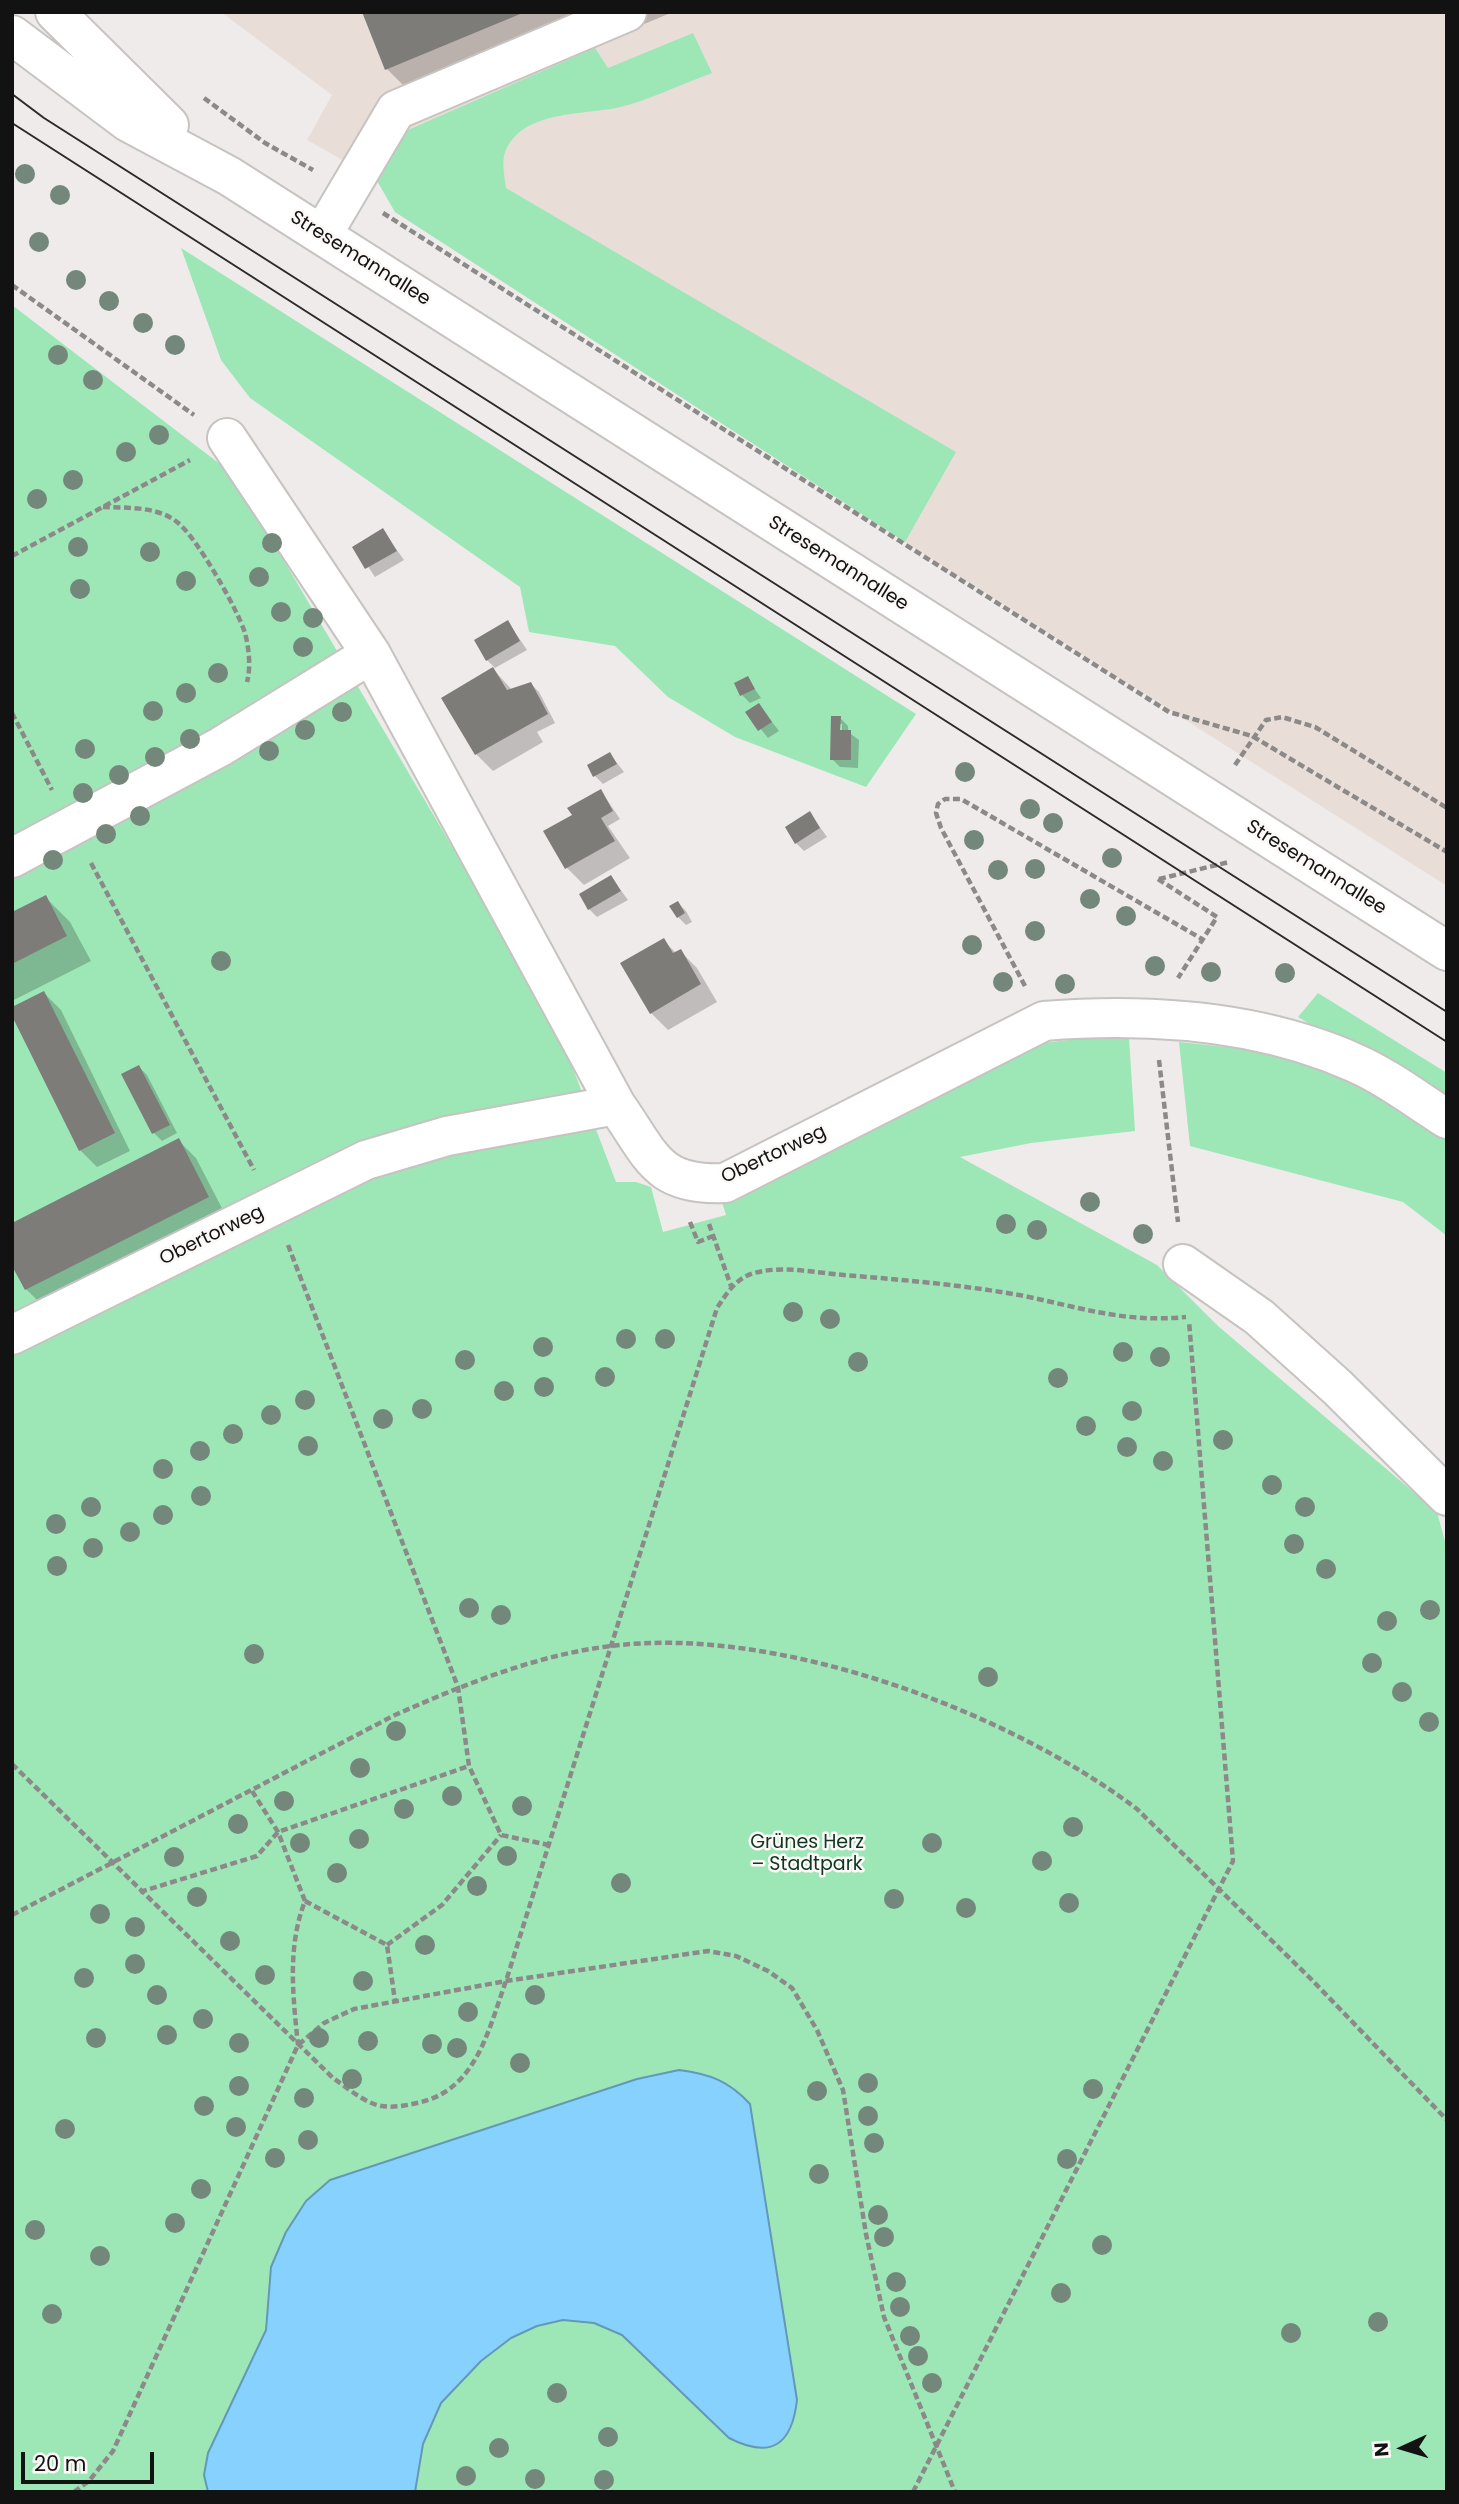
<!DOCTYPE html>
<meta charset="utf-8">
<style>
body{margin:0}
#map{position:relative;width:1459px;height:2504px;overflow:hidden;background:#efebea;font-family:Poppins,sans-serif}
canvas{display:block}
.frame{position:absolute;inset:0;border:14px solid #131212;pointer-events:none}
.north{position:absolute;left:1368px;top:2413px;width:70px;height:70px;-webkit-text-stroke:5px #fcf8f7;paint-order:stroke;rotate:266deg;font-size:19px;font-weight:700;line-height:28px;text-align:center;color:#131212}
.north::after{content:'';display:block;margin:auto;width:24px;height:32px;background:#131212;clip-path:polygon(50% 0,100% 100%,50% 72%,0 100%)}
.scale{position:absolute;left:21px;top:2452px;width:133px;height:32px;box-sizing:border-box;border:4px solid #131212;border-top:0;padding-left:9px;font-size:21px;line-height:24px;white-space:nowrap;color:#131212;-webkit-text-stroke:5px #fcf8f7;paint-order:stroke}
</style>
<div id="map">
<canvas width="1459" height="2504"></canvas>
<div class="frame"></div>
<div class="north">N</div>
<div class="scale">20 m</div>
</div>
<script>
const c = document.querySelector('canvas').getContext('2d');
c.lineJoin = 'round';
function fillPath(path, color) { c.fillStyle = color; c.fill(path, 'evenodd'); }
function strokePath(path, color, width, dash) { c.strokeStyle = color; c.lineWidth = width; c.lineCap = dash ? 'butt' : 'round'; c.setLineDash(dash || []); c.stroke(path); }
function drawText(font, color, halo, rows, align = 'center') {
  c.font = font + ' Poppins,sans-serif'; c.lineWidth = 5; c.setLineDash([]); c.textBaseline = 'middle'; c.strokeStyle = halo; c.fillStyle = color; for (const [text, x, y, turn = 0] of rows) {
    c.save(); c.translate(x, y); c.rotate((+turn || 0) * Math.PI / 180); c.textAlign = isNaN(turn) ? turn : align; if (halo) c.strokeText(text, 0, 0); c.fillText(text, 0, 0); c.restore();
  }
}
fillPath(new Path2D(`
 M 221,12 L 1447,12 L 1447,886 L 905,542 L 395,212 L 376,179 L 307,140 L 332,95 Z`), '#e9ddd8');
fillPath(new Path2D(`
 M 693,33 L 712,73 C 681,84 648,101 616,108 C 579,115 517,111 504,156 C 502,165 505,179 506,188 L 956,452 L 905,542 L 395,212 L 376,179 L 408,130 L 595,48 L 608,68 Z
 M 181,248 L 916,714 L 866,787 L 735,737 L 668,697 L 615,646 L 529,632 L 520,587 L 250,398 L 221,360 Z
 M 12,305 L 233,474 L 541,998 L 572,1066 L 616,1182 L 636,1182 L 651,1187 L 663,1232 L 726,1215 L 721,1199 L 1010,1047 L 1093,1037 L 1129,1038 L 1135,1131 L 1031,1143 L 960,1157 L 1157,1265 L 1218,1326 L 1437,1512 L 1447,1549 L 1447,2492 L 12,2492 Z
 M 1318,993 L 1447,1073 L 1447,1106 L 1298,1017 Z
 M 1179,1042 L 1264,1051 L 1352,1077 L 1447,1133 L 1447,1236 L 1403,1202 L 1190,1146 Z`), '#9de7b7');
const water = new Path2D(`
 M 679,2070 C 710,2074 729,2081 750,2104 L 797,2400 C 792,2444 772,2460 729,2438 L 622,2335 L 594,2323 L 563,2320 L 537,2326 L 511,2338 L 481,2361 L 441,2403 L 423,2444 L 415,2492 L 208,2492 L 204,2475 L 208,2453 L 266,2330 L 271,2267 L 286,2232 L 306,2201 L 330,2180 L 637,2079 Z`);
fillPath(water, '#86d1fe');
strokePath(water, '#6498b7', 2);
fillPath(new Path2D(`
 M 363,12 L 673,12 L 431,113 L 387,69 Z
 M 383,531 L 404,560 L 375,577 L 355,547 Z
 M 508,622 L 527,650 L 493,669 L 512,690 L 531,684 L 539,692 L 555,723 L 537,732 L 543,742 L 493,771 L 476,754 L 443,699 L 495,668 L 487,660 Z
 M 747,678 L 761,698 L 750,703 L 742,695 Z
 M 759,705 L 779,731 L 768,738 L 748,713 Z
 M 833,718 L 840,718 L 848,726 L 848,732 L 859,740 L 858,768 L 840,767 L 832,759 ZM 839,724 L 842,724 L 842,736 L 838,736 Z
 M 610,754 L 624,772 L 603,784 L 595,776 Z
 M 601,791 L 620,819 L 608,826 L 630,858 L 584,885 L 567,868 L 574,815 Z
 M 810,813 L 827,837 L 804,851 L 796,843 Z
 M 611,877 L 628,900 L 597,917 L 589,909 Z
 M 45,897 L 70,922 L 91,961 L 12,1001 L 12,914 Z
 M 678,903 L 686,911 L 692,922 L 686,925 L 678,917 Z
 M 663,940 L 676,953 L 680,951 L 697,968 L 717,1002 L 668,1030 L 651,1013 Z
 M 44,993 L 61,1010 L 130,1151 L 97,1167 L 80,1150 Z
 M 139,1067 L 147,1075 L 177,1133 L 162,1141 L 154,1133 L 124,1075 Z
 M 179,1141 L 196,1158 L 225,1214 L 43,1306 L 26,1289 Z`), '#0003');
fillPath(new Path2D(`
 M 362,12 L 525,12 L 385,70 Z
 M 383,528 L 397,551 L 365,569 L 352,547 Z
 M 508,620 L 520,641 L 486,661 L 474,640 Z
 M 493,667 L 507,690 L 531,682 L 548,714 L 475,755 L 441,698 Z
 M 748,676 L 755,689 L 740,696 L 734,683 Z
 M 759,703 L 772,722 L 758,731 L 745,712 Z
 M 831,716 L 841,716 L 840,730 L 851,730 L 851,760 L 830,760 Z
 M 610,752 L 617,764 L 593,777 L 587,765 Z
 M 601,789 L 613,811 L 601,818 L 615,841 L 565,869 L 543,831 L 572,815 L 567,808 Z
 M 810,811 L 820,828 L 795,844 L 785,827 Z
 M 611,875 L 621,891 L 588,910 L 579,894 Z
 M 46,895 L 67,936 L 12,964 L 12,912 Z
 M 678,901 L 685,913 L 677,918 L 669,906 Z
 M 664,938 L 673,953 L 681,949 L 701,984 L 650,1014 L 620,963 Z
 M 44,991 L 115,1133 L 79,1151 L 12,1016 L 12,1007 Z
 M 139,1065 L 170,1125 L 152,1134 L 121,1074 Z
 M 179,1138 L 209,1197 L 25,1290 L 12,1266 L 12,1223 Z`), '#7e7c79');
const minor = new Path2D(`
 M 55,12 L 169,125
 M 12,35 L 128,122 L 229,176 L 1447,951
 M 322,235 L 396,110 L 627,12
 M 227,438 L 371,654 L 616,1105 C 652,1156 656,1186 725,1183 L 1044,1021 C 1148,1013 1259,1020 1355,1063 C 1387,1077 1417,1100 1447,1119
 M 12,858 L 220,747 L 371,654
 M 1183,1264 L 1259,1317 L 1337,1387 L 1447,1496
 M 12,1335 L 366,1160 L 447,1136 L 616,1105`);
strokePath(minor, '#c6c3c1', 42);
strokePath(new Path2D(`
 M 204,98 L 265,143 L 313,170
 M 383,213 L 1169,712 L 1252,736 L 1447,852
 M 12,285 L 194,415
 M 103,507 C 127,508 157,506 177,522 C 196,536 238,610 245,633 C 249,648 251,668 247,682
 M 12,556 L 190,460
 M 12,713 L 52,790
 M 1235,765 L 1266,720 L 1282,717 L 1315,727 L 1447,808
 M 91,863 L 254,1170
 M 1158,879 L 1217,917 L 1178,978
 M 1159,879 L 1229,862
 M 1025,986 L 941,828 L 936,813 L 938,804 L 945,799 L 961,799 L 1202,939
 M 1159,1060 L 1178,1222
 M 690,1222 L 698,1242 L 713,1236
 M 709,1224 L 731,1286
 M 288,1245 L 458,1687 L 469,1766 L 501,1835 L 549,1845
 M 12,1764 L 333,2078 C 346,2087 360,2099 374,2104 C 388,2109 403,2106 417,2103 C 476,2091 488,2031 506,1981 L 717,1308 C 727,1293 736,1278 754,1273 C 783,1265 816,1273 844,1275 C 904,1280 965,1285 1024,1296 C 1083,1308 1124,1323 1186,1317
 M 252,1791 L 278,1832 L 305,1901 C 287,1947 293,1997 298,2045
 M 140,1892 L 257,1856 L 278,1832 L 469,1766
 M 305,1901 L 387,1945 L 395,2001
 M 12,1915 L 395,1715 C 463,1685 536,1655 611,1646 C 776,1625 1006,1710 1137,1809 L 1311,1979 L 1447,2120
 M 387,1945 L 442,1905 L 501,1835
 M 74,2492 L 89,2481 L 113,2451 L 298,2045 L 324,2023 L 354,2009 L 506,1981 L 708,1951 L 736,1956 L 768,1971 L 792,1988 L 817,2030 L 843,2090 L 866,2234 L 884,2317 L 955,2492
 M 913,2492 L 1233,1861 L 1189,1321`), '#8c8a89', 4.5, [7, 3.5]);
strokePath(minor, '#fff', 38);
strokePath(new Path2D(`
 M 12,94 L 44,118 L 1447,1012
 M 12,123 L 1447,1042`), '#2b2a2a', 2);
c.fillStyle = '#73877b';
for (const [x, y] of [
 [25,174],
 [60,195],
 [39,242],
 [76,280],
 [109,301],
 [143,323],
 [175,345],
 [58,355],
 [93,380],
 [159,435],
 [126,452],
 [73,480],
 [37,499],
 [272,543],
 [78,547],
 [150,552],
 [259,577],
 [186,581],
 [80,589],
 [281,612],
 [313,618],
 [303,647],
 [218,673],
 [186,693],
 [153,711],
 [342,712],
 [305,730],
 [190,739],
 [85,749],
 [269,751],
 [155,757],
 [965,772],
 [119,775],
 [83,793],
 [1030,809],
 [140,816],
 [1053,823],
 [106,834],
 [974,840],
 [1112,858],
 [53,860],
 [1035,869],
 [998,870],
 [1090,899],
 [1126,916],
 [1035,931],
 [972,945],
 [221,961],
 [1155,966],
 [1211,972],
 [1285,973],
 [1003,982],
 [1065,984],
 [1090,1202],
 [1006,1224],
 [1037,1230],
 [1143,1234],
 [793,1312],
 [830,1319],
 [626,1339],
 [665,1339],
 [543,1347],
 [1123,1352],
 [1160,1357],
 [465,1360],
 [858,1362],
 [605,1377],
 [1058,1378],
 [544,1387],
 [504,1391],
 [305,1400],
 [422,1409],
 [1132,1411],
 [271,1415],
 [383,1419],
 [1086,1426],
 [233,1434],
 [1223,1440],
 [308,1446],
 [1127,1447],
 [200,1451],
 [1163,1461],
 [163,1469],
 [1272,1485],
 [201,1496],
 [91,1507],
 [1305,1507],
 [163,1515],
 [56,1524],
 [130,1532],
 [1294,1544],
 [93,1548],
 [57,1566],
 [1326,1569],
 [469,1608],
 [1430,1610],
 [501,1615],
 [1387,1621],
 [254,1654],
 [1372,1663],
 [988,1677],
 [1402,1692],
 [1429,1722],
 [396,1731],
 [360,1768],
 [452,1796],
 [284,1801],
 [522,1806],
 [404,1809],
 [238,1824],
 [1073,1827],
 [359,1839],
 [300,1843],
 [932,1843],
 [507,1856],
 [174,1857],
 [1042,1861],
 [337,1873],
 [621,1883],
 [477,1886],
 [197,1897],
 [894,1899],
 [1069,1903],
 [966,1908],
 [100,1914],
 [135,1927],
 [230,1941],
 [425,1945],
 [135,1964],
 [265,1975],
 [84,1978],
 [363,1981],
 [157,1995],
 [535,1995],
 [468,2012],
 [203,2019],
 [167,2035],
 [96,2038],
 [319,2038],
 [368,2041],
 [239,2043],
 [432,2044],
 [457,2048],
 [520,2063],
 [352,2079],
 [868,2083],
 [239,2086],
 [1093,2089],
 [817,2091],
 [304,2098],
 [204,2106],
 [868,2116],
 [236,2127],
 [65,2129],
 [308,2140],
 [874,2143],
 [275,2158],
 [1067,2159],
 [819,2174],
 [201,2189],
 [878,2215],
 [175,2223],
 [35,2230],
 [884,2237],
 [1102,2245],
 [100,2256],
 [896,2282],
 [1061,2293],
 [900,2307],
 [52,2314],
 [1378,2322],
 [1291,2333],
 [910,2336],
 [918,2356],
 [932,2383],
 [557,2393],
 [608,2437],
 [499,2448],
 [466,2476],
 [535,2479],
 [604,2480]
]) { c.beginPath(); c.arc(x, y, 10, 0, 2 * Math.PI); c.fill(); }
drawText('19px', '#131212', '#fcf8f7', [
 ["Stresemannallee",360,259,32],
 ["Stresemannallee",838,564,32],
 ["Stresemannallee",1316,868,32],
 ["Obertorweg",774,1155,-25],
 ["Obertorweg",212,1236,-26]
]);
drawText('19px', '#0e3620', '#fcf8f7', [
 ["Grünes Herz",807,1843],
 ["– Stadtpark",807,1865]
]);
</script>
